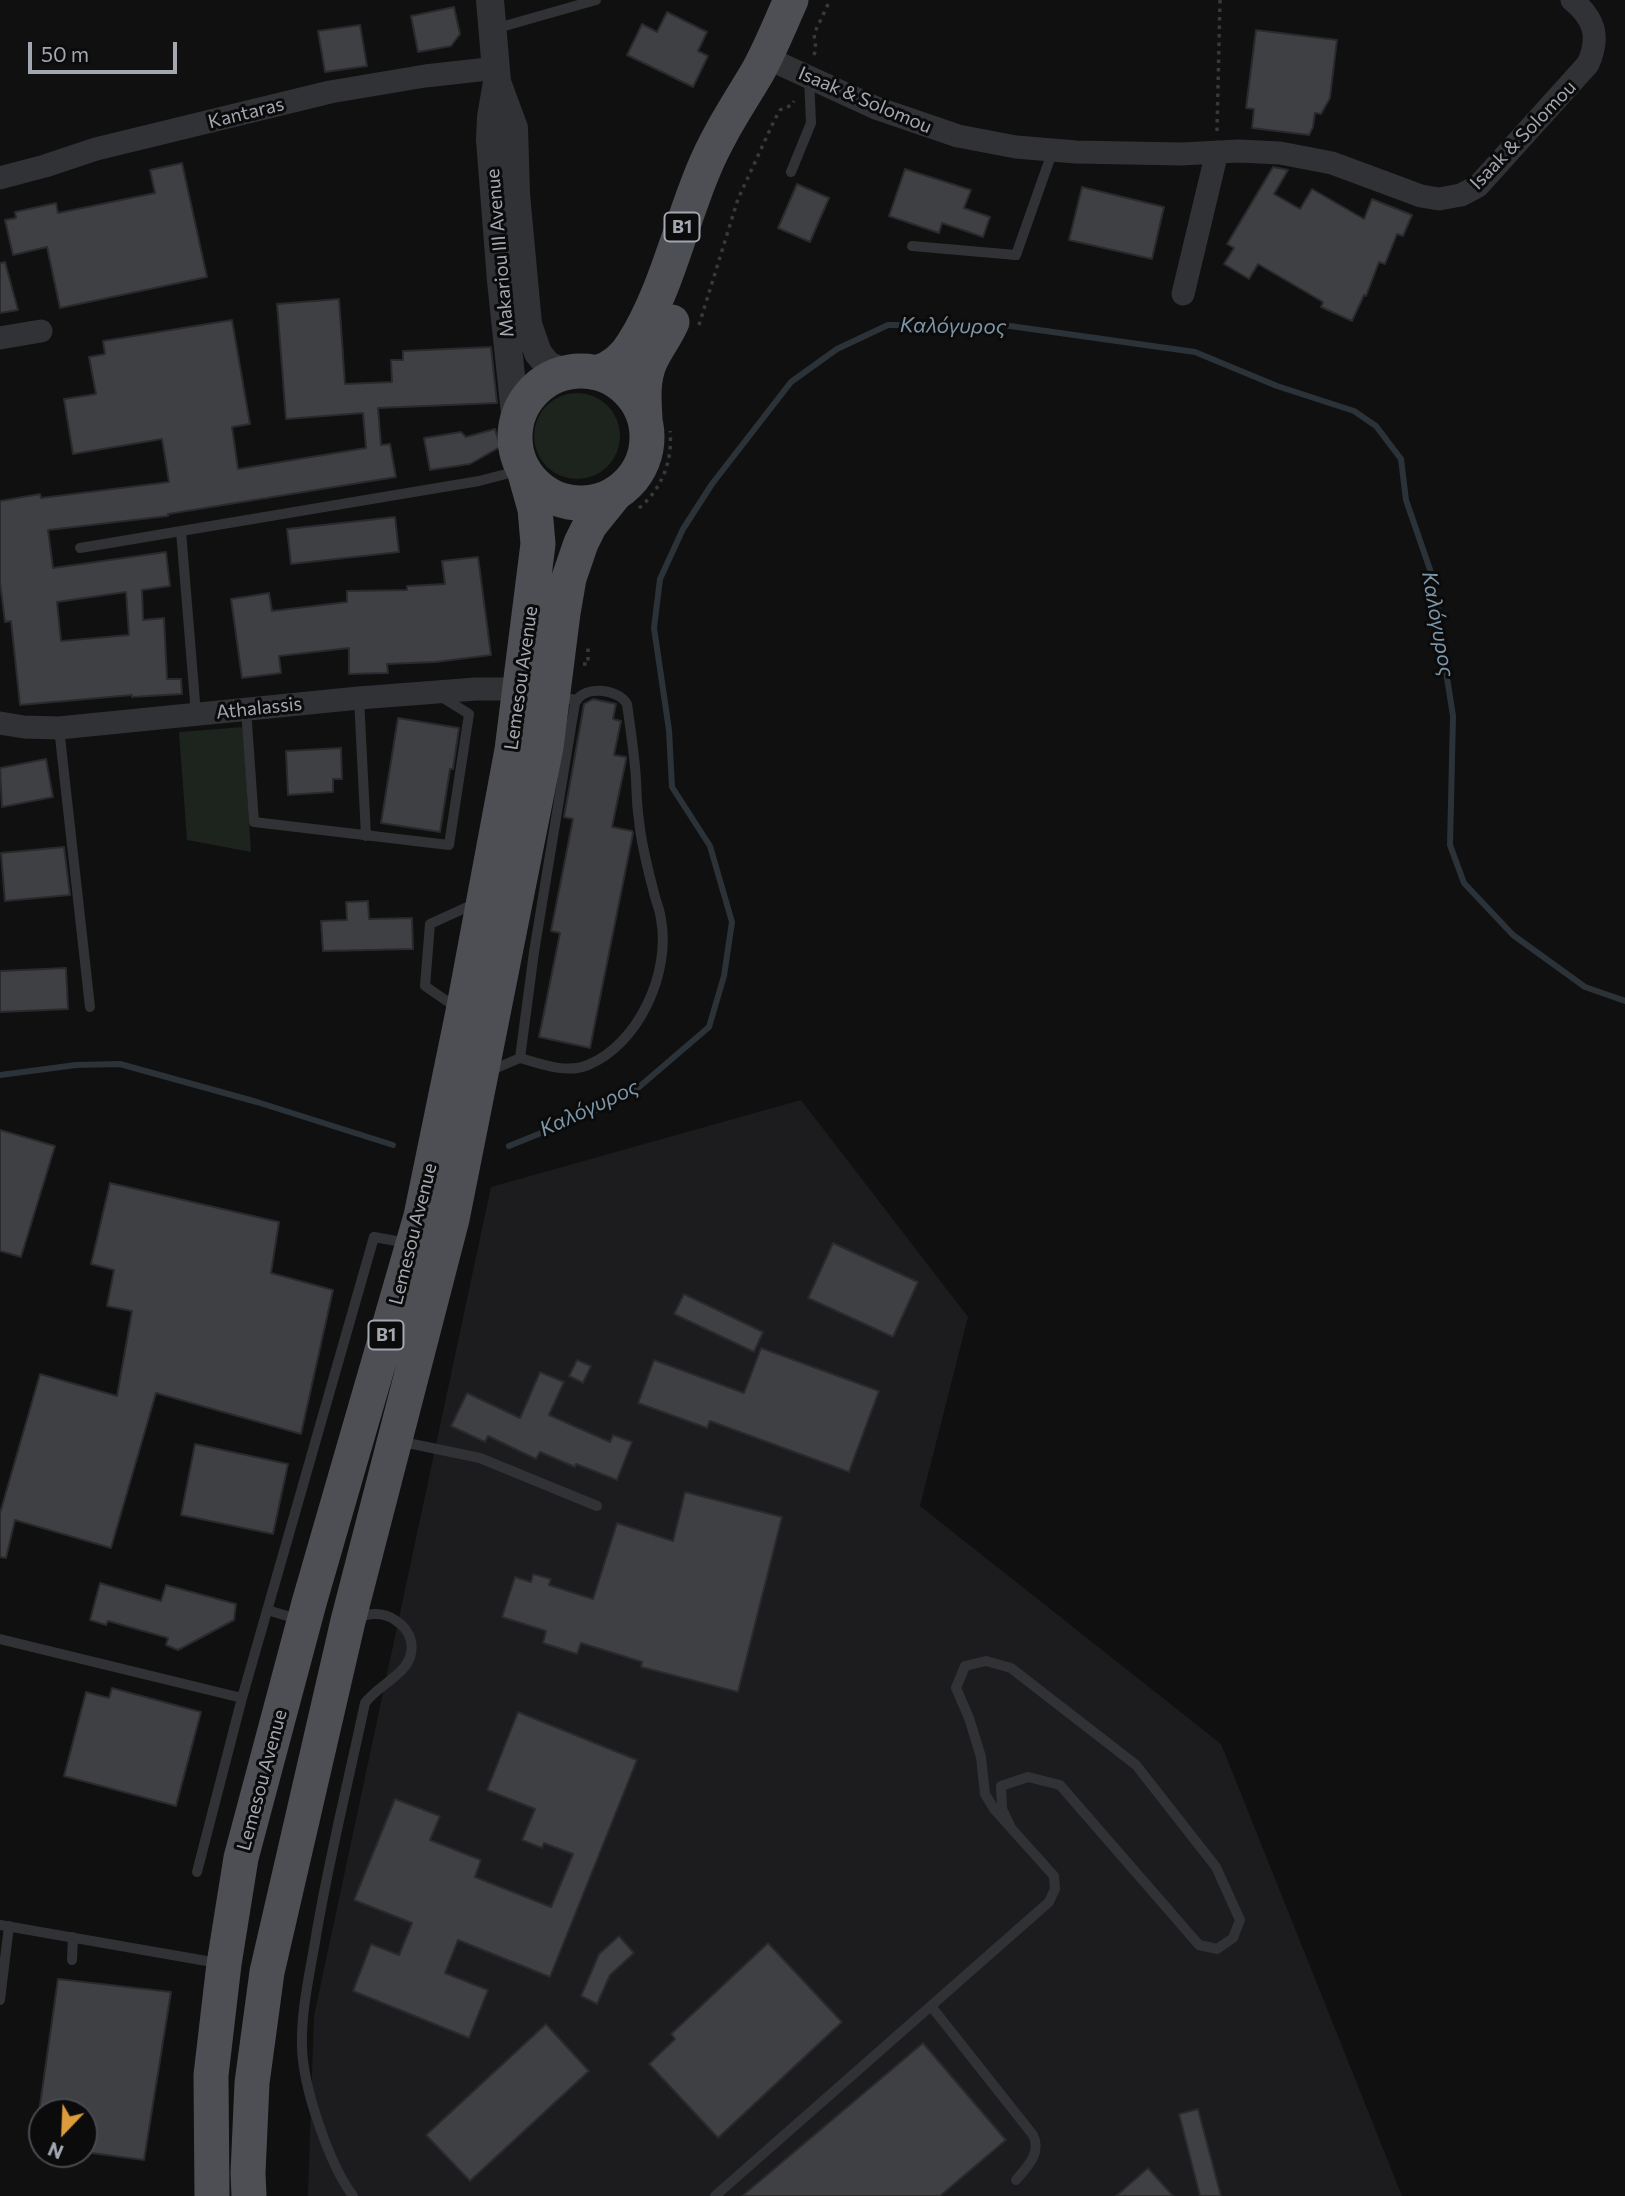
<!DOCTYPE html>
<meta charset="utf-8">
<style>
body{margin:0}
#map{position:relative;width:1625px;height:2196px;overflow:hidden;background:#101011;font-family:Commissioner,sans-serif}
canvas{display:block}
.north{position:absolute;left:28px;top:2098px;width:70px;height:70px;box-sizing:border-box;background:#0b0b0c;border:2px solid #47494e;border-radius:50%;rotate:203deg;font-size:19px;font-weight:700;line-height:28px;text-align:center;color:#a2a7b0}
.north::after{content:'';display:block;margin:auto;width:24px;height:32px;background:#dc9c3c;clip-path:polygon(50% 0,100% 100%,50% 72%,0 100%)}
.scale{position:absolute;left:28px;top:42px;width:149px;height:32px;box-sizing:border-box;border:4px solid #a2a7b0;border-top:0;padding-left:9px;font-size:21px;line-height:24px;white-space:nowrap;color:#a2a7b0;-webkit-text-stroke:5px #0b0b0c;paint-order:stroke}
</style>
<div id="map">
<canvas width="1625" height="2196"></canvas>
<div class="north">N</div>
<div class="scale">50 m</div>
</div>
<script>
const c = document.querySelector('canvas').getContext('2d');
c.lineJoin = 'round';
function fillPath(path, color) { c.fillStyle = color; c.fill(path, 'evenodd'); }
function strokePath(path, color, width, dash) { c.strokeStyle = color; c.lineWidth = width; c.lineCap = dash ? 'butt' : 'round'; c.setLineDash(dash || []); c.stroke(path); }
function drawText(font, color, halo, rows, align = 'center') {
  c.font = font + ' Commissioner,sans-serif'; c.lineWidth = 6; c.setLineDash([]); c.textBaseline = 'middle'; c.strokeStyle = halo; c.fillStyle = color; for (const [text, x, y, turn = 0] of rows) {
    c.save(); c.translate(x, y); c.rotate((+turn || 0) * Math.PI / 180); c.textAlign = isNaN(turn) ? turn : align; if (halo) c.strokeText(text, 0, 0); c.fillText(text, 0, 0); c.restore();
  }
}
fillPath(new Path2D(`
 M 801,1100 L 968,1317 L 920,1506 L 1221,1744 L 1402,2196 L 308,2196 L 314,2016 L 491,1187 Z`), '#1c1c1e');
fillPath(new Path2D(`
 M534 436a43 43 0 1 1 86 0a43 43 0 1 1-86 0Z
 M 243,727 L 251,852 L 187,840 L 179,732 Z`), '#1d231d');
strokePath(new Path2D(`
 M 0,1075 L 76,1065 L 120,1064 L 257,1102 L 393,1145
 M 509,1146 L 588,1114 L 639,1087 L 709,1027 L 724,976 L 732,922 L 710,846 L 672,787 L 669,730 L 654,628 L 660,579 L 683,529 L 712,484 L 791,382 L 837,349 L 888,325 L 1003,325 L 1195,352 L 1277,386 L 1354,411 L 1376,426 L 1401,459 L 1406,500 L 1435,584 L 1442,646 L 1453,716 L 1450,845 L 1464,883 L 1513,935 L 1585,987 L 1625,1001`), '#2b3238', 6);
const building = new Path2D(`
 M 454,7 L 460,34 L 451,46 L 418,52 L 411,16 Z
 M 667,12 L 707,32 L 698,51 L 708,56 L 693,87 L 627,55 L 642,24 L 657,32 Z
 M 360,25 L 367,66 L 325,72 L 318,31 Z
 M 1256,30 L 1337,40 L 1330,98 L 1321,114 L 1315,113 L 1313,127 L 1309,135 L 1252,128 L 1254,109 L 1246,108 Z
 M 182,163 L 207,277 L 60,308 L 47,247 L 13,255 L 5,220 L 16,218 L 15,212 L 56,203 L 58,213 L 155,193 L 150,170 Z
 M 1273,167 L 1288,170 L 1274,194 L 1300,209 L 1312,189 L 1364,219 L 1372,199 L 1412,215 L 1403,236 L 1397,234 L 1385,264 L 1379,262 L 1366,296 L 1364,295 L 1352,321 L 1321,307 L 1323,302 L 1258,264 L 1249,279 L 1224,264 L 1234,248 L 1227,244 Z
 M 905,169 L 971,190 L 964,208 L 990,217 L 983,237 L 942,223 L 939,233 L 889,216 Z
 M 797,184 L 829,198 L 810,242 L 778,228 Z
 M 1082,187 L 1164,207 L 1152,259 L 1069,240 Z
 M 5,262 L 18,310 L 0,313 L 0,263 Z
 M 339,299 L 345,384 L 392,382 L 391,360 L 403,360 L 403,351 L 491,347 L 497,403 L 378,408 L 381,445 L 390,444 L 396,477 L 168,514 L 168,516 L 48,530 L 53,568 L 166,552 L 170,586 L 142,590 L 143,620 L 164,618 L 167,679 L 181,679 L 182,694 L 132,697 L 132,695 L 20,705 L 11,621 L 5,622 L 0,582 L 0,501 L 40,494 L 41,498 L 169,482 L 162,439 L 73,454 L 64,399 L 96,394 L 89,357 L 105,354 L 103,341 L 232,320 L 250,424 L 232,427 L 238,469 L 366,448 L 363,413 L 286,419 L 277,304 ZM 126,592 L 129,635 L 61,641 L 57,602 Z
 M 495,429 L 500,447 L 470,464 L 430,470 L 424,438 L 461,432 L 466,437 Z
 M 395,517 L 399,552 L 291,564 L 287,529 Z
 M 478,557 L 491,655 L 435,662 L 387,664 L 388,673 L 349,674 L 349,648 L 279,656 L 281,673 L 242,678 L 231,599 L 269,593 L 272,611 L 347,602 L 347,591 L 407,590 L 407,586 L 445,584 L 442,561 Z
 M 593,699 L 616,704 L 613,719 L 621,721 L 614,755 L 626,757 L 626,760 L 612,827 L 632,831 L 633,833 L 590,1048 L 539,1037 L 560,933 L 551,931 L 573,819 L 564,817 L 584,704 Z
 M 398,718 L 459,728 L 453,769 L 450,769 L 440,832 L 381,823 Z
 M 341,748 L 342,779 L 333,779 L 333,792 L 288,795 L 286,751 Z
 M 46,759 L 53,797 L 2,807 L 0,768 Z
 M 64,847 L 70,895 L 5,901 L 1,853 Z
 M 368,901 L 369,919 L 412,918 L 413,949 L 323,951 L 321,921 L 347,920 L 346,902 Z
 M 66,968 L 68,1009 L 0,1012 L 0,971 Z
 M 0,1130 L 55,1146 L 21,1257 L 0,1251 Z
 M 110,1183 L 279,1222 L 271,1273 L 333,1290 L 301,1434 L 156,1393 L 111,1548 L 15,1520 L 6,1558 L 0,1557 L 0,1513 L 40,1374 L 117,1396 L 132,1311 L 107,1306 L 114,1270 L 91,1264 Z
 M 833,1243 L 918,1282 L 893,1337 L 808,1298 Z
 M 684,1294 L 763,1332 L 754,1352 L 674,1314 Z
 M 761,1348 L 879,1391 L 849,1472 L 710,1421 L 707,1428 L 638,1403 L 654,1360 L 744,1393 Z
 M 577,1360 L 591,1366 L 583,1383 L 569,1376 Z
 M 540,1372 L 564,1382 L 549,1415 L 610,1442 L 613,1435 L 632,1442 L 617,1480 L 576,1464 L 575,1467 L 540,1452 L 536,1459 L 488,1436 L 485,1442 L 451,1426 L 467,1393 L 520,1418 Z
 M 195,1444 L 288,1464 L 273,1534 L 181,1515 Z
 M 685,1492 L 782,1517 L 738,1692 L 641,1667 L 642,1662 L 581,1643 L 577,1654 L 543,1643 L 546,1631 L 502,1617 L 515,1577 L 531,1582 L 533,1574 L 551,1579 L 549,1585 L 593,1599 L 617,1523 L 673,1541 Z
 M 100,1583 L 161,1601 L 166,1585 L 236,1604 L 234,1620 L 178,1650 L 166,1645 L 168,1638 L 108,1621 L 106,1625 L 90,1620 Z
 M 112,1688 L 201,1712 L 176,1806 L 64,1776 L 86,1692 L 109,1698 Z
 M 518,1712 L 637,1760 L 550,1977 L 458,1940 L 445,1973 L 488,1990 L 469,2038 L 353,1991 L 371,1944 L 399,1955 L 412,1923 L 354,1900 L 395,1799 L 440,1816 L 430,1840 L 481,1860 L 475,1877 L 551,1907 L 573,1854 L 544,1843 L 542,1848 L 522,1840 L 535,1809 L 487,1790 Z
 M 619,1936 L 634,1953 L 610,1975 L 597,2004 L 581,1996 L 599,1954 Z
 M 768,1943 L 842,2022 L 718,2138 L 649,2064 L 675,2039 L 671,2034 Z
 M 58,1979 L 171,1992 L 144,2160 L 84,2152 L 84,2112 L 39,2112 Z
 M 546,2024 L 589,2071 L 470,2181 L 426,2135 Z
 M 923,2043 L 1006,2140 L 940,2196 L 742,2196 Z
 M 1198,2109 L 1221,2196 L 1200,2196 L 1179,2114 Z
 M 1148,2168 L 1173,2196 L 1116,2196 Z`);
fillPath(building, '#3f4044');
strokePath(building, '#2a2a2d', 2);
strokePath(new Path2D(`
 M 814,55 L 816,49 L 814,34 L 830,0
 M 1217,131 L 1220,0
 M 699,325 L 738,199 L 774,121 L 780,110 L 792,105 L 794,101
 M 639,508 C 662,489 673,460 670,431
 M 583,664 L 588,664 L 588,648`), '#37393c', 3.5, [3.5, 5]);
strokePath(new Path2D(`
 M 494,29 L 596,0
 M 791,172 L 811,123 L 809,77
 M 912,246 L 1016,255 L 1053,150
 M 181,531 L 196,714
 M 80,548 L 479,481 L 506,474 L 517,467
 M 359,698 L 366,836
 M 246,709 L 254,822 L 449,845 L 469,714 L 440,696
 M 59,728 L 90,1007
 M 457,1008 L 425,986 L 430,924 L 476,903
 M 520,1058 C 541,1064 566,1074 588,1065 C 639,1044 671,972 661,919 C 660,910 656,902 654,893 C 648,870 641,844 639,820 C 636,803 637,785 635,767 C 633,746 630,725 627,704 C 618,689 584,684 575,703
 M 487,1072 L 520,1058 L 534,952 L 575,703 L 572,699
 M 398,1441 L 480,1458 L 597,1506
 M 267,1610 L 301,1620
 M 0,1639 L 242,1698
 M 197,1872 L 242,1698 L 374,1237 L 408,1243
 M 0,1925 L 218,1963
 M 72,1960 L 73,1937
 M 0,2000 L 9,1926
 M 931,2006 L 1033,2135 C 1042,2153 1027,2167 1016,2180
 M 353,2196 C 329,2164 303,2087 302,2047 C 301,2012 309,1977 315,1942 C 328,1862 348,1783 365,1703 C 380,1682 417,1672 411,1641 C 409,1632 403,1625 395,1620 C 382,1611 368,1613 354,1619
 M 715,2196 L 1049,1902 L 1055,1889 L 1054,1876 L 994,1809 L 985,1794 L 981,1757 L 969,1718 L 956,1688 L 965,1666 L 986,1661 L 1011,1668 L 1136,1765 L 1216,1867 L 1240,1920 L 1233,1938 L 1217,1949 L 1199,1945 L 1060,1785 L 1028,1777 L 1001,1786 L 1002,1809 L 1011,1828`), '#313235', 10);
strokePath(new Path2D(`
 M 765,57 L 876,108 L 958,136 L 1016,147 L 1076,152 L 1181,154 L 1239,151 L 1280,153 L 1332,163 L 1421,196 L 1439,199 L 1461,195 L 1478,186 L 1588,64 C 1600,37 1595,19 1572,0
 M 0,178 L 45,166 L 96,149 L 330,92 L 425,76 L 497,68
 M 1183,294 L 1217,152
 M 0,338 L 41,331
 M 0,723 L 24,727 L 59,728 L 359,698 L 476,689 L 520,689`), '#313235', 23);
strokePath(new Path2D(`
 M 490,0 L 497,82 L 491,117 L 490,140 L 501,281 L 516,423
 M 497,82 L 514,128 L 516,194 L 528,324 L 538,353 L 547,364 L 564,373`), '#313235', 28);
strokePath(new Path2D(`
 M515 437a66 66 0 1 1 132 0a66 66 0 1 1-132 0Z
 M 597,373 C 613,368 624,359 633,344 C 665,294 680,226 703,171 C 717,136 738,105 757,73 C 770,50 780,24 791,0
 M 645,419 C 644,399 642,381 650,362 C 656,348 666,336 672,322
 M 212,2196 L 211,2075 L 224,1964 L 241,1858 L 309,1603 L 421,1216 L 463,1012 L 512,750 L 538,544 L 535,509 L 524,470
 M 249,2196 L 248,2173 L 252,2083 L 267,1972 L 348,1621 L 452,1219 L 546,747 L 563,613 L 569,578 L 581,543 L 590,525 L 615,494`), '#4d4f54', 35);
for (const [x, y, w] of [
 [682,227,35],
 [386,1335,35]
]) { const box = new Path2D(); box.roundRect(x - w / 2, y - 14.5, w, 29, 5); c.fillStyle = '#0b0b0c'; c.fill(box); strokePath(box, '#a2a7b0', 2); }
drawText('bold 18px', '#a2a7b0', null, [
 ["B1",682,227],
 ["B1",386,1335]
]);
drawText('19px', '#a2a7b0', '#0b0b0c', [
 ["Isaak & Solomou",865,100,23],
 ["Kantaras",246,113,-14],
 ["Isaak & Solomou",1523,135,-46],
 ["Makariou III Avenue",500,253,-95],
 ["Lemesou Avenue",521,678,-82],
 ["Athalassis",259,708,-6],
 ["Lemesou Avenue",413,1234,-76],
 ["Lemesou Avenue",262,1780,-75]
]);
drawText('italic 21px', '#7c96a8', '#0b0b0c', [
 ["Καλόγυρος",953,326,1],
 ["Καλόγυρος",1438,624,80],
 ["Καλόγυρος",589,1108,-25]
]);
</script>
